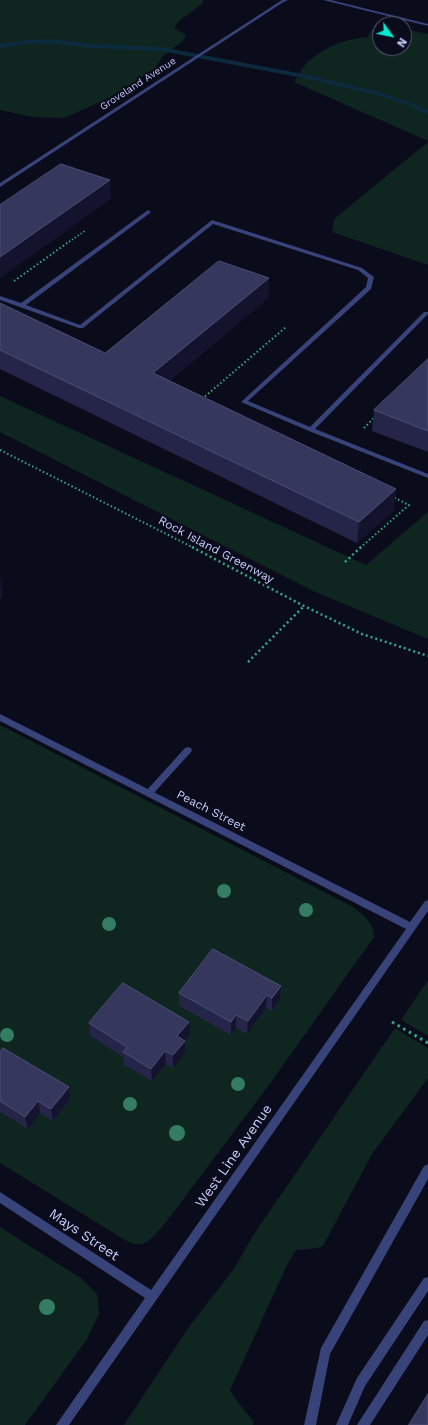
<!DOCTYPE html>
<style>
body{margin:0}
#map{position:relative;width:428px;height:1425px;overflow:hidden;background:#0b0c1b;font-family:"Work Sans",sans-serif}
canvas{display:block}
.north{position:absolute;left:372px;top:16px;width:40px;height:40px;box-sizing:border-box;background:#0b0c1b;border:1px solid #565975;border-radius:50%;rotate:123deg;font-size:11px;font-weight:700;line-height:16px;text-align:center;color:#c7ccfd}
.north::after{content:'';display:block;margin:auto;width:14px;height:18px;background:#07ead0;clip-path:polygon(50% 0,100% 100%,50% 72%,0 100%)}
</style>
<div id="map">
<canvas width="428" height="1425"></canvas>
<div class="north">N</div>
</div>
<script>
const c = document.querySelector('canvas').getContext('2d');
c.lineJoin = 'round';
function fillPath(path, color) { c.fillStyle = color; c.fill(path, 'evenodd'); }
function strokePath(path, color, width, dash) { c.strokeStyle = color; c.lineWidth = width; c.lineCap = dash ? 'butt' : 'round'; c.setLineDash(dash || []); c.stroke(path); }
function drawText(font, color, halo, rows, align = 'center') {
  c.font = font + ' "Work Sans",sans-serif'; c.lineWidth = 4; c.setLineDash([]); c.textBaseline = 'middle'; c.strokeStyle = halo; c.fillStyle = color; for (const [text, x, y, turn = 0] of rows) {
    c.save(); c.translate(x, y); c.rotate((+turn || 0) * Math.PI / 180); c.textAlign = isNaN(turn) ? turn : align; if (halo) c.strokeText(text, 0, 0); c.fillText(text, 0, 0); c.restore();
  }
}
fillPath(new Path2D(`
 M 0,0 L 203,0 L 202,4 L 179,21 L 174,28 L 186,35 L 183,41 L 163,56 L 155,69 L 109,98 L 64,118 L 33,117 L 0,110 Z
 M 380,26 L 380,48 L 404,48 L 404,29 L 428,34 L 428,141 L 294,82 C 298,77 300,71 304,66 C 320,48 345,39 368,37 L 372,29 Z
 M 428,142 L 428,265 L 332,232 L 334,219 Z
 M 0,396 L 366,565 L 428,512 L 428,639 L 313,591 L 0,432 Z
 M 0,725 L 353,907 C 363,915 374,922 374,937 L 269,1085 L 166,1222 C 153,1237 145,1252 125,1240 L 0,1163 Z
 M 428,980 L 428,1036 L 401,1020 Z
 M 395,1028 L 428,1048 L 428,1078 L 372,1154 L 323,1246 L 317,1248 L 296,1250 L 287,1265 L 230,1390 L 237,1401 L 253,1421 L 253,1425 L 124,1425 L 191,1324 L 234,1269 L 252,1237 Z
 M 0,1227 L 82,1279 L 97,1294 L 99,1314 L 87,1339 L 25,1425 L 0,1425 Z`), '#0f251f');
fillPath(new Path2D(`
 M 50,39 L 91,44 L 161,47 L 303,74 L 379,92 L 412,103 L 428,111 L 428,115 L 408,105 L 377,95 L 303,78 L 161,51 L 91,48 L 50,43 L 27,44 L 0,48 L 0,44 L 27,40 Z`), '#0c2a3e');
strokePath(new Path2D(`
 M 69,242 L 86,230`), '#30a987', 1.5, [1.5, 2]);
strokePath(new Path2D(`
 M 14,281 L 70,241
 M 202,399 L 286,327
 M 364,428 L 375,417
 M 0,450 L 194,548
 M 360,548 L 409,505 L 393,497`), '#30a987', 2, [1.5, 2.5]);
strokePath(new Path2D(`
 M 192,547 L 304,606 L 362,634 L 428,656
 M 345,562 L 361,547
 M 248,662 L 304,606`), '#30a987', 2.5, [2, 3]);
strokePath(new Path2D(`
 M 392,1022 L 428,1043`), '#30a987', 3, [2.5, 4]);
fillPath(new Path2D(`
 M 148,210 L 151,212 L 150,213 L 26,305 L 80,325 L 212,220 L 362,268 L 374,277 L 371,289 L 248,401 L 310,427 L 424,312 L 428,312 L 428,314 L 315,429 L 428,474 L 428,478 L 309,431 L 241,402 L 366,287 L 368,278 L 358,270 L 213,224 L 83,328 L 79,328 L 0,300 L 0,296 L 21,303 Z
 M 188,747 L 191,748 L 192,750 L 191,752 L 152,795 L 146,795 L 145,793 L 146,791 L 185,748 Z
 M 428,1164 L 428,1179 L 330,1354 L 316,1425 L 304,1425 L 321,1348 L 424,1166 Z
 M 428,1277 L 428,1291 L 365,1386 L 348,1425 L 336,1425 L 357,1378 L 424,1278 Z
 M 428,1320 L 428,1335 L 370,1425 L 357,1425 L 424,1321 Z`), '#374379');
fillPath(new Path2D(`
 M 282,0 L 288,0 L 282,3 L 0,187 L 0,183 Z
 M 323,0 L 331,0 L 428,24 L 428,26 Z
 M 0,714 L 410,922 L 425,901 L 428,900 L 428,911 L 69,1425 L 56,1425 L 145,1298 L 0,1203 L 0,1192 L 151,1290 L 406,929 L 0,721 Z`), '#374379');
c.fillStyle = '#357d62';
for (const [x, y, r] of [
 [224,891,7],
 [306,910,7],
 [109,924,7],
 [7,1035,7],
 [238,1084,7],
 [130,1104,7],
 [177,1133,8],
 [47,1307,8]
]) { c.beginPath(); c.arc(x, y, r, 0, 2 * Math.PI); c.fill(); }
fillPath(new Path2D(`
 M 269,278 L 268,298 L 169,381 L 394,510 L 357,543 L 0,369 L 0,303 L 105,353 Z
 M 428,359 L 428,452 L 372,431 L 374,410 Z
 M 281,986 L 280,999 L 272,1011 L 266,1008 L 247,1034 L 236,1028 L 231,1035 L 179,1006 L 179,993 Z
 M 89,1023 L 190,1035 L 185,1041 L 185,1053 L 173,1068 L 166,1064 L 152,1081 L 124,1065 L 123,1057 L 90,1036 Z
 M 0,1052 L 69,1087 L 70,1099 L 53,1121 L 40,1113 L 28,1129 L 0,1112 Z`), '#242549');
fillPath(new Path2D(`
 M 110,180 L 111,199 L 0,278 L 0,257 Z
 M 269,278 L 268,298 L 154,393 L 153,373 Z
 M 396,489 L 394,510 L 357,543 L 359,522 Z
 M 0,578 L 1,578 L 3,591 L 2,592 L 2,598 L 0,601 Z
 M 281,986 L 280,999 L 272,1011 L 272,998 Z
 M 267,995 L 266,1008 L 247,1034 L 248,1021 Z
 M 236,1015 L 236,1028 L 231,1035 L 231,1022 Z
 M 189,1022 L 190,1035 L 185,1041 L 185,1053 L 173,1068 L 173,1055 L 177,1036 Z
 M 165,1051 L 166,1064 L 152,1081 L 151,1069 Z
 M 69,1087 L 70,1099 L 53,1121 L 51,1109 Z
 M 38,1101 L 40,1113 L 28,1129 L 25,1117 Z`), '#13132e');
const building = new Path2D(`
 M 61,164 L 110,180 L 0,257 L 0,205 Z
 M 219,261 L 269,278 L 153,373 L 396,489 L 359,522 L 0,350 L 0,303 L 105,353 Z
 M 428,359 L 428,431 L 374,410 Z
 M 213,949 L 281,986 L 272,998 L 267,995 L 248,1021 L 236,1015 L 231,1022 L 179,993 Z
 M 123,983 L 189,1022 L 177,1036 L 185,1041 L 173,1055 L 165,1051 L 151,1069 L 123,1052 L 127,1047 L 89,1023 Z
 M 3,1048 L 69,1087 L 51,1109 L 38,1101 L 25,1117 L 0,1101 L 0,1052 Z
 M 428,1394 L 428,1425 L 409,1425 Z`);
fillPath(building, '#36375c');
strokePath(building, '#4c4e75', 1);
drawText('10px', '#c7ccfd', '#0b0c1b', [
 ["Groveland Avenue",138,84,-33]
]);
drawText('12px', '#c7ccfd', '#0b0c1b', [
 ["Rock Island Greenway",216,550,28],
 ["Peach Street",211,811,27]
]);
drawText('14px', '#c7ccfd', '#0b0c1b', [
 ["West Line Avenue",234,1156,-55],
 ["Mays Street",84,1235,34]
]);
</script>
